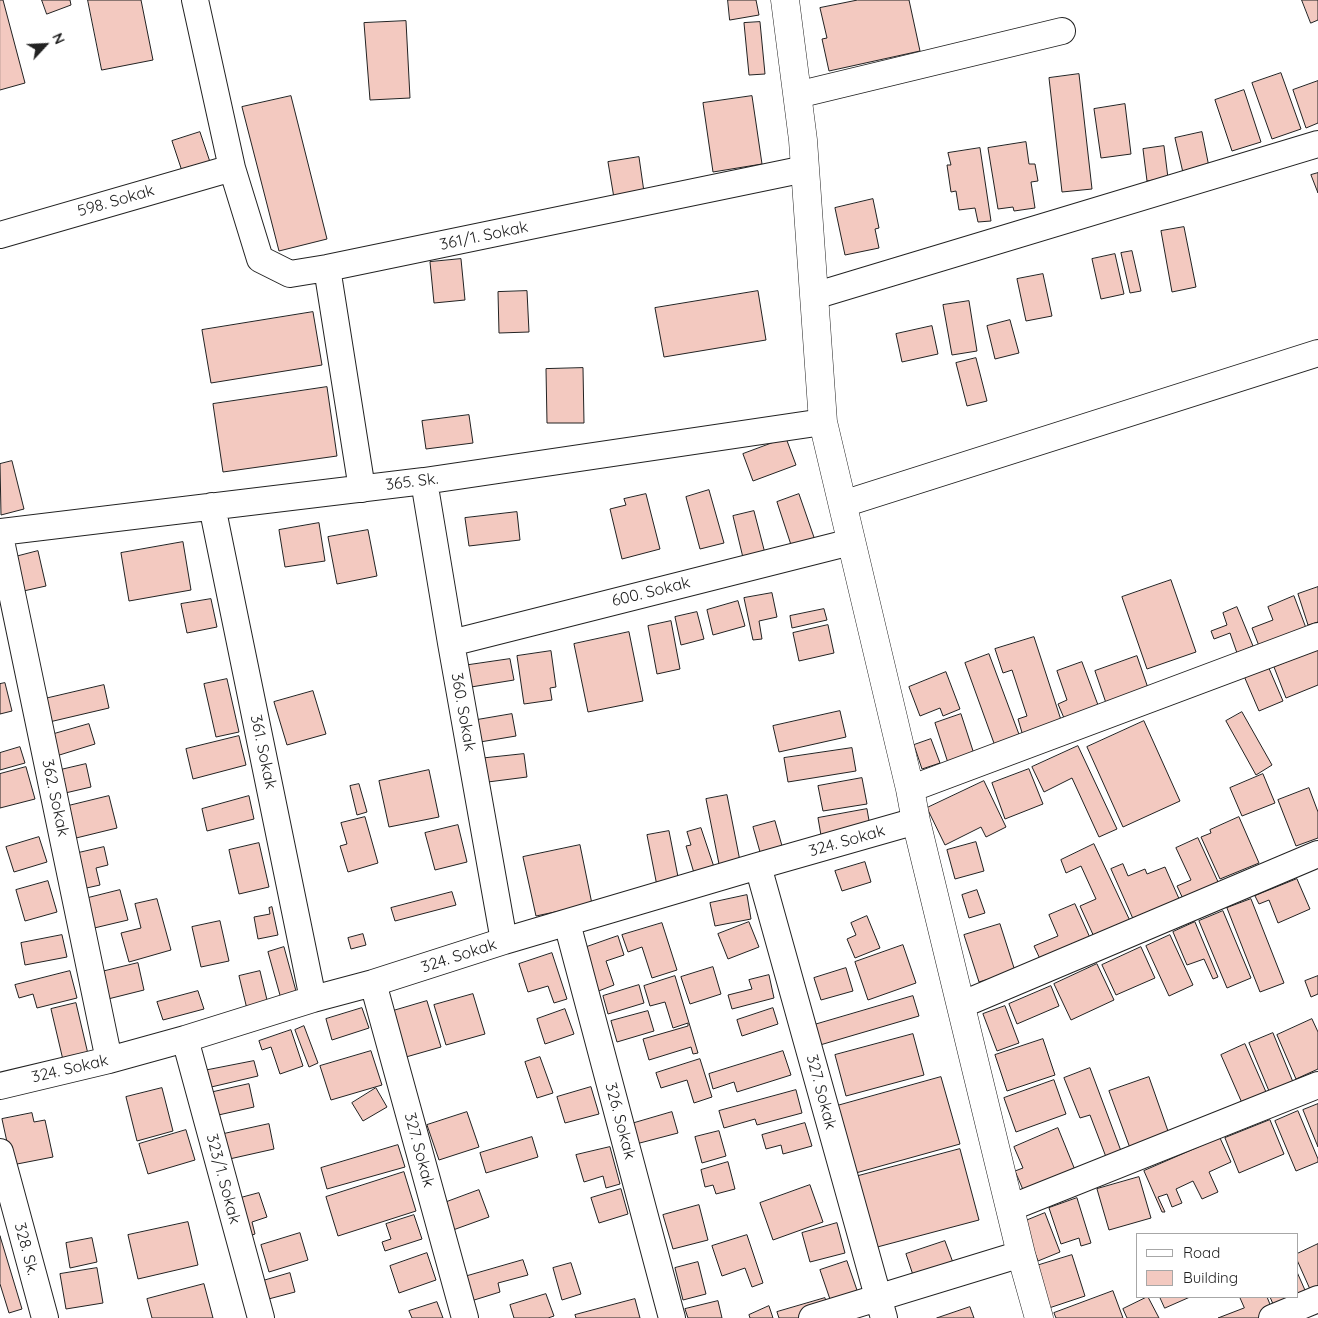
<!DOCTYPE html>
<style>
body{margin:0}
#map{position:relative;width:1318px;height:1318px;overflow:hidden;background:#fff;font-family:Quicksand,sans-serif}
canvas{display:block}
.legend{position:absolute;left:1136px;top:1233px;width:162px;height:65px;box-sizing:border-box;background:#fff;border:1px solid #a7a7a7;margin:0;padding:6px 9px;list-style:none;font-size:15px;color:#222}
.legend li{display:flex;align-items:center;gap:10px;height:25px}
.legend b{width:25px;border:1px solid #a7a7a7}
.north{position:absolute;left:20px;top:20px;width:50px;height:50px;-webkit-text-stroke:4px #fff;paint-order:stroke;rotate:65deg;font-size:14px;font-weight:700;line-height:20px;text-align:center;color:#222}
.north::after{content:'';display:block;margin:auto;width:18px;height:22px;background:#222;clip-path:polygon(50% 0,100% 100%,50% 72%,0 100%)}
</style>
<div id="map">
<canvas width="1318" height="1318"></canvas>
<ul class="legend">
<li><b style="height:6px;background:#fff"></b>Road</li>
<li><b style="height:14px;background:#f3c9c0"></b>Building</li>
</ul>
<div class="north">N</div>
</div>
<script>
const c = document.querySelector('canvas').getContext('2d');
c.lineJoin = 'round';
function fillPath(path, color) { c.fillStyle = color; c.fill(path, 'evenodd'); }
function strokePath(path, color, width, dash) { c.strokeStyle = color; c.lineWidth = width; c.lineCap = dash ? 'butt' : 'round'; c.setLineDash(dash || []); c.stroke(path); }
function drawText(font, color, halo, rows, align = 'center') {
  c.font = font + ' Quicksand,sans-serif'; c.lineWidth = 4; c.setLineDash([]); c.textBaseline = 'middle'; c.strokeStyle = halo; c.fillStyle = color; for (const [text, x, y, turn = 0] of rows) {
    c.save(); c.translate(x, y); c.rotate((+turn || 0) * Math.PI / 180); c.textAlign = isNaN(turn) ? turn : align; if (halo) c.strokeText(text, 0, 0); c.fillText(text, 0, 0); c.restore();
  }
}
const building = new Path2D(`
 M 0,0 L 3,0 L 25,83 L 0,90 Z
 M 42,0 L 70,0 L 71,5 L 47,14 Z
 M 88,0 L 141,0 L 153,60 L 102,70 Z
 M 728,0 L 756,0 L 759,15 L 730,20 Z
 M 858,0 L 909,0 L 920,51 L 829,71 L 822,39 L 827,38 L 820,8 Z
 M 1302,0 L 1318,0 L 1318,20 L 1311,23 Z
 M 406,21 L 410,98 L 370,100 L 364,23 Z
 M 760,22 L 765,74 L 749,75 L 744,23 Z
 M 1281,73 L 1301,129 L 1272,139 L 1252,83 Z
 M 1079,74 L 1092,189 L 1062,192 L 1049,78 Z
 M 1318,81 L 1318,123 L 1306,128 L 1293,90 Z
 M 1244,90 L 1261,142 L 1232,151 L 1215,100 Z
 M 291,96 L 327,239 L 279,251 L 242,107 Z
 M 752,96 L 762,164 L 713,172 L 703,103 Z
 M 1125,104 L 1131,154 L 1101,158 L 1094,109 Z
 M 200,132 L 212,168 L 184,177 L 172,141 Z
 M 1202,132 L 1210,172 L 1184,177 L 1175,138 Z
 M 1026,142 L 1029,164 L 1035,164 L 1038,181 L 1031,182 L 1035,208 L 1014,211 L 1013,207 L 998,209 L 988,148 Z
 M 1164,146 L 1168,178 L 1147,181 L 1143,149 Z
 M 980,148 L 991,221 L 978,222 L 975,208 L 959,210 L 956,191 L 951,192 L 947,165 L 951,165 L 948,153 Z
 M 639,157 L 645,199 L 615,204 L 608,162 Z
 M 1318,173 L 1318,193 L 1311,175 Z
 M 873,199 L 879,228 L 875,229 L 879,248 L 845,255 L 835,208 Z
 M 1184,227 L 1196,287 L 1172,292 L 1161,231 Z
 M 1132,251 L 1141,291 L 1130,293 L 1121,253 Z
 M 1115,254 L 1124,294 L 1101,299 L 1092,259 Z
 M 461,259 L 465,300 L 434,303 L 430,262 Z
 M 1043,274 L 1052,316 L 1026,321 L 1017,279 Z
 M 527,291 L 529,332 L 499,333 L 498,292 Z
 M 758,291 L 766,340 L 664,357 L 655,308 Z
 M 969,301 L 977,351 L 952,355 L 943,305 Z
 M 313,312 L 322,365 L 211,383 L 202,330 Z
 M 1010,320 L 1019,353 L 995,359 L 987,326 Z
 M 932,326 L 938,354 L 902,362 L 896,334 Z
 M 976,358 L 987,401 L 967,406 L 956,363 Z
 M 583,368 L 584,423 L 547,423 L 546,369 Z
 M 327,387 L 337,456 L 223,472 L 213,404 Z
 M 469,415 L 473,443 L 426,449 L 422,421 Z
 M 786,438 L 796,465 L 753,481 L 743,454 Z
 M 12,461 L 24,509 L 1,515 L 0,464 Z
 M 709,490 L 724,543 L 700,549 L 686,497 Z
 M 646,494 L 660,549 L 622,559 L 610,509 L 626,505 L 624,499 Z
 M 799,494 L 817,546 L 794,554 L 777,502 Z
 M 754,511 L 767,561 L 745,566 L 733,516 Z
 M 517,512 L 520,540 L 469,546 L 465,518 Z
 M 319,523 L 325,561 L 285,567 L 279,530 Z
 M 368,530 L 377,576 L 337,584 L 328,537 Z
 M 183,542 L 191,590 L 129,601 L 121,553 Z
 M 38,551 L 46,586 L 19,592 L 11,558 Z
 M 1171,580 L 1196,652 L 1147,669 L 1122,597 Z
 M 1318,587 L 1318,622 L 1308,625 L 1298,594 Z
 M 772,593 L 777,617 L 759,621 L 762,639 L 753,640 L 744,598 Z
 M 1294,596 L 1306,628 L 1259,646 L 1252,628 L 1273,620 L 1268,607 Z
 M 211,599 L 217,627 L 187,633 L 181,604 Z
 M 738,601 L 745,626 L 713,635 L 707,610 Z
 M 1237,607 L 1253,646 L 1237,653 L 1230,633 L 1214,639 L 1211,631 L 1227,625 L 1223,613 Z
 M 824,609 L 827,620 L 792,628 L 790,616 Z
 M 697,612 L 704,639 L 681,645 L 675,617 Z
 M 671,621 L 680,669 L 657,674 L 648,626 Z
 M 828,625 L 834,653 L 799,661 L 793,633 Z
 M 629,632 L 643,701 L 588,712 L 574,644 Z
 M 1034,637 L 1062,723 L 1023,736 L 1018,719 L 1027,716 L 1012,670 L 1003,673 L 995,649 Z
 M 1318,650 L 1318,685 L 1286,698 L 1274,667 Z
 M 551,651 L 556,687 L 550,688 L 552,700 L 524,704 L 517,656 Z
 M 989,654 L 1020,737 L 995,746 L 965,663 Z
 M 1137,656 L 1148,688 L 1106,703 L 1095,671 Z
 M 510,659 L 514,680 L 465,688 L 462,666 Z
 M 1082,662 L 1098,705 L 1064,718 L 1058,704 L 1067,700 L 1057,671 Z
 M 1268,666 L 1283,701 L 1259,711 L 1244,676 Z
 M 946,672 L 960,709 L 943,716 L 940,708 L 920,716 L 909,687 Z
 M 227,679 L 239,732 L 216,737 L 204,684 Z
 M 5,683 L 12,711 L 0,714 L 0,684 Z
 M 104,685 L 109,708 L 45,723 L 40,700 Z
 M 313,691 L 326,734 L 287,745 L 274,702 Z
 M 840,711 L 846,737 L 779,752 L 773,726 Z
 M 1242,712 L 1272,765 L 1256,775 L 1226,721 Z
 M 512,714 L 516,736 L 474,743 L 471,721 Z
 M 961,714 L 975,757 L 949,766 L 935,723 Z
 M 1144,721 L 1180,801 L 1123,827 L 1087,747 Z
 M 89,724 L 95,744 L 53,757 L 47,736 Z
 M 239,736 L 246,765 L 193,779 L 186,749 Z
 M 931,739 L 940,763 L 922,769 L 914,745 Z
 M 1078,746 L 1117,829 L 1099,837 L 1072,778 L 1044,792 L 1032,767 Z
 M 20,747 L 25,763 L 0,770 L 0,753 Z
 M 852,748 L 856,771 L 788,782 L 784,758 Z
 M 524,754 L 527,777 L 480,783 L 477,759 Z
 M 86,764 L 91,787 L 61,794 L 56,771 Z
 M 26,767 L 35,799 L 0,808 L 0,774 Z
 M 1029,769 L 1043,804 L 1005,819 L 992,783 Z
 M 429,770 L 439,817 L 389,827 L 379,781 Z
 M 1263,774 L 1275,803 L 1242,816 L 1230,788 Z
 M 862,778 L 867,804 L 823,811 L 818,786 Z
 M 984,781 L 1006,827 L 986,837 L 981,827 L 945,845 L 927,808 Z
 M 359,784 L 367,812 L 357,815 L 350,786 Z
 M 1309,788 L 1318,812 L 1318,838 L 1296,846 L 1278,800 Z
 M 727,795 L 740,861 L 719,864 L 706,799 Z
 M 109,796 L 117,828 L 72,839 L 64,807 Z
 M 249,796 L 254,819 L 207,831 L 202,809 Z
 M 867,809 L 871,832 L 822,841 L 818,818 Z
 M 365,817 L 378,863 L 348,872 L 340,846 L 347,844 L 341,823 Z
 M 1239,817 L 1259,863 L 1220,879 L 1201,837 L 1211,833 L 1210,830 Z
 M 775,821 L 784,853 L 762,859 L 753,827 Z
 M 458,825 L 467,862 L 435,870 L 425,833 Z
 M 701,828 L 714,867 L 694,873 L 686,846 L 691,845 L 687,832 Z
 M 669,831 L 680,887 L 658,891 L 647,835 Z
 M 39,837 L 47,862 L 14,872 L 6,847 Z
 M 1198,838 L 1219,884 L 1184,901 L 1177,886 L 1191,880 L 1176,848 Z
 M 976,842 L 984,871 L 955,879 L 947,850 Z
 M 259,843 L 269,887 L 239,894 L 229,850 Z
 M 1094,844 L 1131,923 L 1095,939 L 1080,906 L 1096,899 L 1081,866 L 1066,873 L 1061,860 Z
 M 580,845 L 592,904 L 536,916 L 523,857 Z
 M 104,847 L 108,865 L 96,868 L 100,885 L 82,889 L 74,854 Z
 M 865,862 L 871,882 L 842,891 L 835,871 Z
 M 1123,864 L 1128,876 L 1145,869 L 1147,874 L 1165,867 L 1180,901 L 1134,921 L 1111,869 Z
 M 1297,879 L 1310,909 L 1278,923 L 1269,900 L 1259,904 L 1255,896 Z
 M 48,881 L 57,912 L 25,921 L 16,890 Z
 M 120,890 L 128,920 L 90,929 L 84,899 Z
 M 977,890 L 985,913 L 969,918 L 962,895 Z
 M 452,892 L 456,905 L 395,921 L 391,908 Z
 M 747,895 L 751,919 L 715,926 L 710,903 Z
 M 157,899 L 171,950 L 129,962 L 121,933 L 141,928 L 135,904 Z
 M 1251,899 L 1284,983 L 1260,992 L 1227,908 Z
 M 1075,904 L 1091,940 L 1041,961 L 1034,946 L 1058,936 L 1049,915 Z
 M 272,907 L 278,935 L 258,939 L 254,917 L 270,914 L 269,908 Z
 M 1223,911 L 1251,978 L 1227,988 L 1199,921 Z
 M 867,916 L 880,948 L 855,958 L 847,939 L 856,935 L 851,923 Z
 M 220,921 L 229,961 L 201,967 L 192,927 Z
 M 749,922 L 759,947 L 728,959 L 718,934 Z
 M 1195,922 L 1218,977 L 1213,979 L 1204,959 L 1187,965 L 1173,932 Z
 M 662,923 L 677,970 L 652,978 L 642,947 L 628,952 L 622,935 Z
 M 1000,924 L 1015,971 L 979,982 L 964,935 Z
 M 363,934 L 366,945 L 351,949 L 348,938 Z
 M 62,935 L 67,957 L 25,965 L 21,943 Z
 M 1170,935 L 1193,985 L 1169,996 L 1146,946 Z
 M 618,936 L 624,955 L 606,961 L 614,985 L 596,992 L 581,949 Z
 M 903,945 L 916,983 L 868,1000 L 855,962 Z
 M 284,947 L 299,1002 L 283,1006 L 268,952 Z
 M 1141,947 L 1155,978 L 1116,995 L 1102,965 Z
 M 552,953 L 567,999 L 554,1003 L 548,986 L 528,992 L 519,964 Z
 M 138,963 L 144,990 L 108,999 L 101,972 Z
 M 1097,964 L 1114,1000 L 1071,1020 L 1054,984 Z
 M 713,967 L 721,994 L 690,1004 L 681,977 Z
 M 846,968 L 853,991 L 821,1000 L 814,978 Z
 M 70,971 L 77,998 L 37,1008 L 33,994 L 19,998 L 15,985 Z
 M 260,971 L 268,1004 L 247,1009 L 239,976 Z
 M 769,975 L 774,998 L 732,1009 L 728,995 L 752,989 L 749,980 Z
 M 675,976 L 698,1053 L 693,1054 L 691,1047 L 649,1060 L 643,1039 L 688,1026 L 688,1023 L 673,1028 L 665,1002 L 650,1006 L 644,986 Z
 M 1318,976 L 1318,994 L 1311,997 L 1305,981 Z
 M 639,985 L 644,1003 L 608,1014 L 603,996 Z
 M 1051,986 L 1059,1006 L 1017,1024 L 1009,1004 Z
 M 198,991 L 204,1009 L 163,1020 L 157,1002 Z
 M 473,994 L 485,1034 L 446,1045 L 434,1005 Z
 M 913,996 L 919,1016 L 820,1045 L 814,1025 Z
 M 427,1001 L 441,1047 L 406,1057 L 393,1011 Z
 M 76,1003 L 88,1054 L 63,1060 L 51,1009 Z
 M 1005,1006 L 1019,1043 L 997,1051 L 983,1014 Z
 M 362,1008 L 369,1028 L 332,1040 L 326,1019 Z
 M 773,1008 L 778,1024 L 742,1036 L 737,1020 Z
 M 565,1009 L 574,1034 L 545,1044 L 537,1019 Z
 M 648,1011 L 654,1031 L 617,1042 L 611,1021 Z
 M 1312,1019 L 1318,1032 L 1318,1069 L 1296,1079 L 1277,1035 Z
 M 304,1026 L 318,1063 L 309,1067 L 295,1030 Z
 M 291,1030 L 303,1066 L 280,1074 L 271,1047 L 262,1050 L 259,1041 Z
 M 1273,1033 L 1293,1082 L 1269,1091 L 1249,1043 Z
 M 913,1034 L 924,1075 L 846,1096 L 835,1055 Z
 M 1043,1039 L 1055,1075 L 1007,1091 L 995,1055 Z
 M 1245,1044 L 1266,1092 L 1242,1103 L 1221,1055 Z
 M 371,1051 L 382,1085 L 331,1100 L 320,1066 Z
 M 783,1051 L 791,1075 L 737,1092 L 734,1082 L 713,1089 L 709,1074 Z
 M 540,1057 L 553,1093 L 537,1098 L 525,1062 Z
 M 700,1059 L 712,1097 L 694,1103 L 687,1080 L 661,1088 L 656,1073 Z
 M 254,1061 L 258,1076 L 207,1088 L 203,1071 Z
 M 1090,1068 L 1121,1151 L 1106,1157 L 1090,1115 L 1080,1118 L 1064,1078 Z
 M 941,1077 L 960,1144 L 845,1176 L 826,1109 Z
 M 1149,1077 L 1169,1134 L 1130,1148 L 1109,1091 Z
 M 1054,1080 L 1066,1114 L 1016,1132 L 1004,1098 Z
 M 249,1084 L 254,1107 L 214,1116 L 209,1093 Z
 M 591,1087 L 599,1114 L 565,1123 L 557,1097 Z
 M 162,1088 L 173,1131 L 137,1141 L 126,1097 Z
 M 376,1088 L 387,1107 L 363,1121 L 352,1103 Z
 M 796,1090 L 802,1113 L 757,1125 L 755,1119 L 724,1128 L 719,1111 Z
 M 1318,1104 L 1318,1147 L 1303,1110 Z
 M 1298,1111 L 1318,1159 L 1318,1162 L 1296,1171 L 1275,1121 Z
 M 467,1112 L 479,1147 L 439,1160 L 427,1125 Z
 M 672,1112 L 678,1133 L 636,1144 L 631,1124 Z
 M 32,1113 L 34,1122 L 45,1120 L 53,1157 L 12,1165 L 2,1119 Z
 M 1270,1120 L 1284,1154 L 1239,1173 L 1225,1138 Z
 M 805,1123 L 812,1146 L 783,1154 L 781,1145 L 766,1149 L 762,1135 Z
 M 269,1124 L 274,1149 L 225,1160 L 219,1135 Z
 M 1058,1128 L 1075,1170 L 1024,1192 L 1015,1171 L 1023,1168 L 1014,1147 Z
 M 186,1130 L 195,1160 L 148,1174 L 139,1144 Z
 M 719,1131 L 726,1156 L 702,1163 L 695,1137 Z
 M 532,1137 L 538,1157 L 486,1173 L 480,1153 Z
 M 1220,1138 L 1231,1162 L 1209,1172 L 1218,1192 L 1202,1199 L 1193,1181 L 1176,1189 L 1182,1203 L 1172,1207 L 1167,1194 L 1158,1197 L 1165,1212 L 1162,1212 L 1144,1171 Z
 M 398,1145 L 405,1167 L 327,1189 L 321,1168 Z
 M 610,1147 L 620,1184 L 606,1188 L 603,1176 L 584,1182 L 576,1155 Z
 M 960,1149 L 979,1220 L 866,1250 L 847,1179 Z
 M 728,1162 L 735,1189 L 716,1194 L 713,1185 L 705,1187 L 701,1170 Z
 M 404,1172 L 416,1211 L 338,1236 L 326,1197 Z
 M 1139,1177 L 1151,1218 L 1109,1230 L 1097,1189 Z
 M 810,1185 L 823,1222 L 773,1240 L 760,1203 Z
 M 621,1189 L 628,1214 L 599,1223 L 591,1198 Z
 M 479,1190 L 489,1217 L 453,1230 L 444,1203 Z
 M 259,1193 L 267,1217 L 252,1222 L 255,1234 L 244,1238 L 233,1200 Z
 M 1077,1198 L 1091,1243 L 1081,1246 L 1079,1238 L 1061,1244 L 1049,1208 Z
 M 699,1205 L 708,1240 L 673,1249 L 663,1215 Z
 M 1045,1213 L 1060,1252 L 1038,1261 L 1023,1222 Z
 M 414,1215 L 422,1239 L 385,1251 L 382,1242 L 391,1239 L 386,1224 Z
 M 188,1222 L 198,1265 L 138,1279 L 128,1235 Z
 M 837,1223 L 845,1253 L 810,1262 L 802,1233 Z
 M 300,1233 L 308,1260 L 269,1272 L 261,1245 Z
 M 747,1235 L 763,1283 L 752,1287 L 745,1268 L 722,1276 L 712,1246 Z
 M 0,1236 L 22,1309 L 9,1313 L 0,1284 Z
 M 92,1238 L 97,1262 L 70,1268 L 66,1243 Z
 M 945,1241 L 955,1268 L 915,1281 L 906,1254 Z
 M 1318,1244 L 1318,1294 L 1313,1296 L 1297,1260 L 1297,1254 Z
 M 427,1253 L 436,1280 L 399,1293 L 390,1266 Z
 M 1072,1255 L 1085,1296 L 1049,1308 L 1036,1266 Z
 M 523,1260 L 528,1275 L 498,1283 L 500,1292 L 471,1301 L 464,1277 Z
 M 847,1261 L 860,1299 L 833,1308 L 820,1270 Z
 M 698,1262 L 706,1294 L 683,1300 L 675,1268 Z
 M 571,1263 L 581,1294 L 562,1300 L 553,1268 Z
 M 97,1268 L 103,1303 L 66,1309 L 60,1274 Z
 M 1297,1272 L 1308,1297 L 1276,1311 L 1270,1297 L 1297,1297 Z
 M 290,1273 L 295,1292 L 261,1301 L 256,1283 Z
 M 204,1284 L 213,1318 L 152,1318 L 147,1299 Z
 M 1113,1291 L 1123,1318 L 1056,1318 L 1054,1313 Z
 M 546,1294 L 554,1316 L 548,1318 L 514,1318 L 510,1305 Z
 M 1147,1297 L 1148,1297 L 1159,1318 L 1127,1318 L 1123,1309 Z
 M 1160,1297 L 1190,1297 L 1165,1308 Z
 M 1240,1297 L 1267,1297 L 1274,1314 L 1264,1318 L 1218,1318 L 1244,1308 Z
 M 825,1298 L 829,1311 L 807,1318 L 779,1318 L 777,1312 Z
 M 635,1299 L 640,1318 L 576,1318 L 575,1315 Z
 M 718,1301 L 722,1318 L 688,1318 L 685,1309 Z
 M 437,1302 L 443,1318 L 412,1318 L 409,1311 Z
 M 769,1306 L 773,1318 L 750,1318 L 749,1315 Z
 M 970,1307 L 974,1318 L 937,1318 Z`);
fillPath(building, '#f3c9c0');
strokePath(building, '#222', 1);
const minor = new Path2D(`
 M 195,0 L 232,168 L 260,259 L 290,274 L 327,268 L 805,169
 M 797,95 L 1062,31
 M 0,235 L 232,168
 M 327,268 L 362,489
 M 814,296 L 1318,144
 M 424,481 L 451,643 L 504,941
 M 843,504 L 1318,353
 M 212,506 L 313,999
 M 0,532 L 424,481 L 823,422
 M 0,536 L 109,1060
 M 451,643 L 851,542
 M 910,789 L 1318,636
 M 758,866 L 884,1318
 M 567,923 L 672,1318
 M 373,983 L 465,1318
 M 961,1005 L 1318,854
 M 185,1039 L 261,1318
 M 0,1086 L 109,1060 L 185,1039 L 313,999 L 373,983 L 504,941 L 758,866 L 916,821
 M 0,1152 L 45,1318
 M 1010,1208 L 1318,1085
 M 812,1318 L 1021,1254
 M 1272,1318 L 1318,1299`);
const secondary = new Path2D(`
 M 785,0 L 803,140 L 823,422 L 910,789 L 916,821 L 1021,1254 L 1039,1318`);
strokePath(minor, '#222', 28);
strokePath(secondary, '#222', 29);
strokePath(minor, '#fff', 26);
strokePath(secondary, '#fff', 28);
drawText('16px', '#222', '#fff', [
 ["598. Sokak",116,201,-16],
 ["361/1. Sokak",484,236,-12],
 ["365. Sk.",412,482,-7],
 ["600. Sokak",651,592,-14],
 ["360. Sokak",463,712,80],
 ["361. Sokak",263,752,78],
 ["362. Sokak",55,798,78],
 ["324. Sokak",847,841,-16],
 ["324. Sokak",459,956,-18],
 ["324. Sokak",70,1069,-13],
 ["327. Sokak",821,1092,75],
 ["326. Sokak",620,1121,75],
 ["327. Sokak",419,1150,75],
 ["323/1. Sokak",223,1179,75],
 ["328. Sk.",26,1249,75]
]);
</script>
